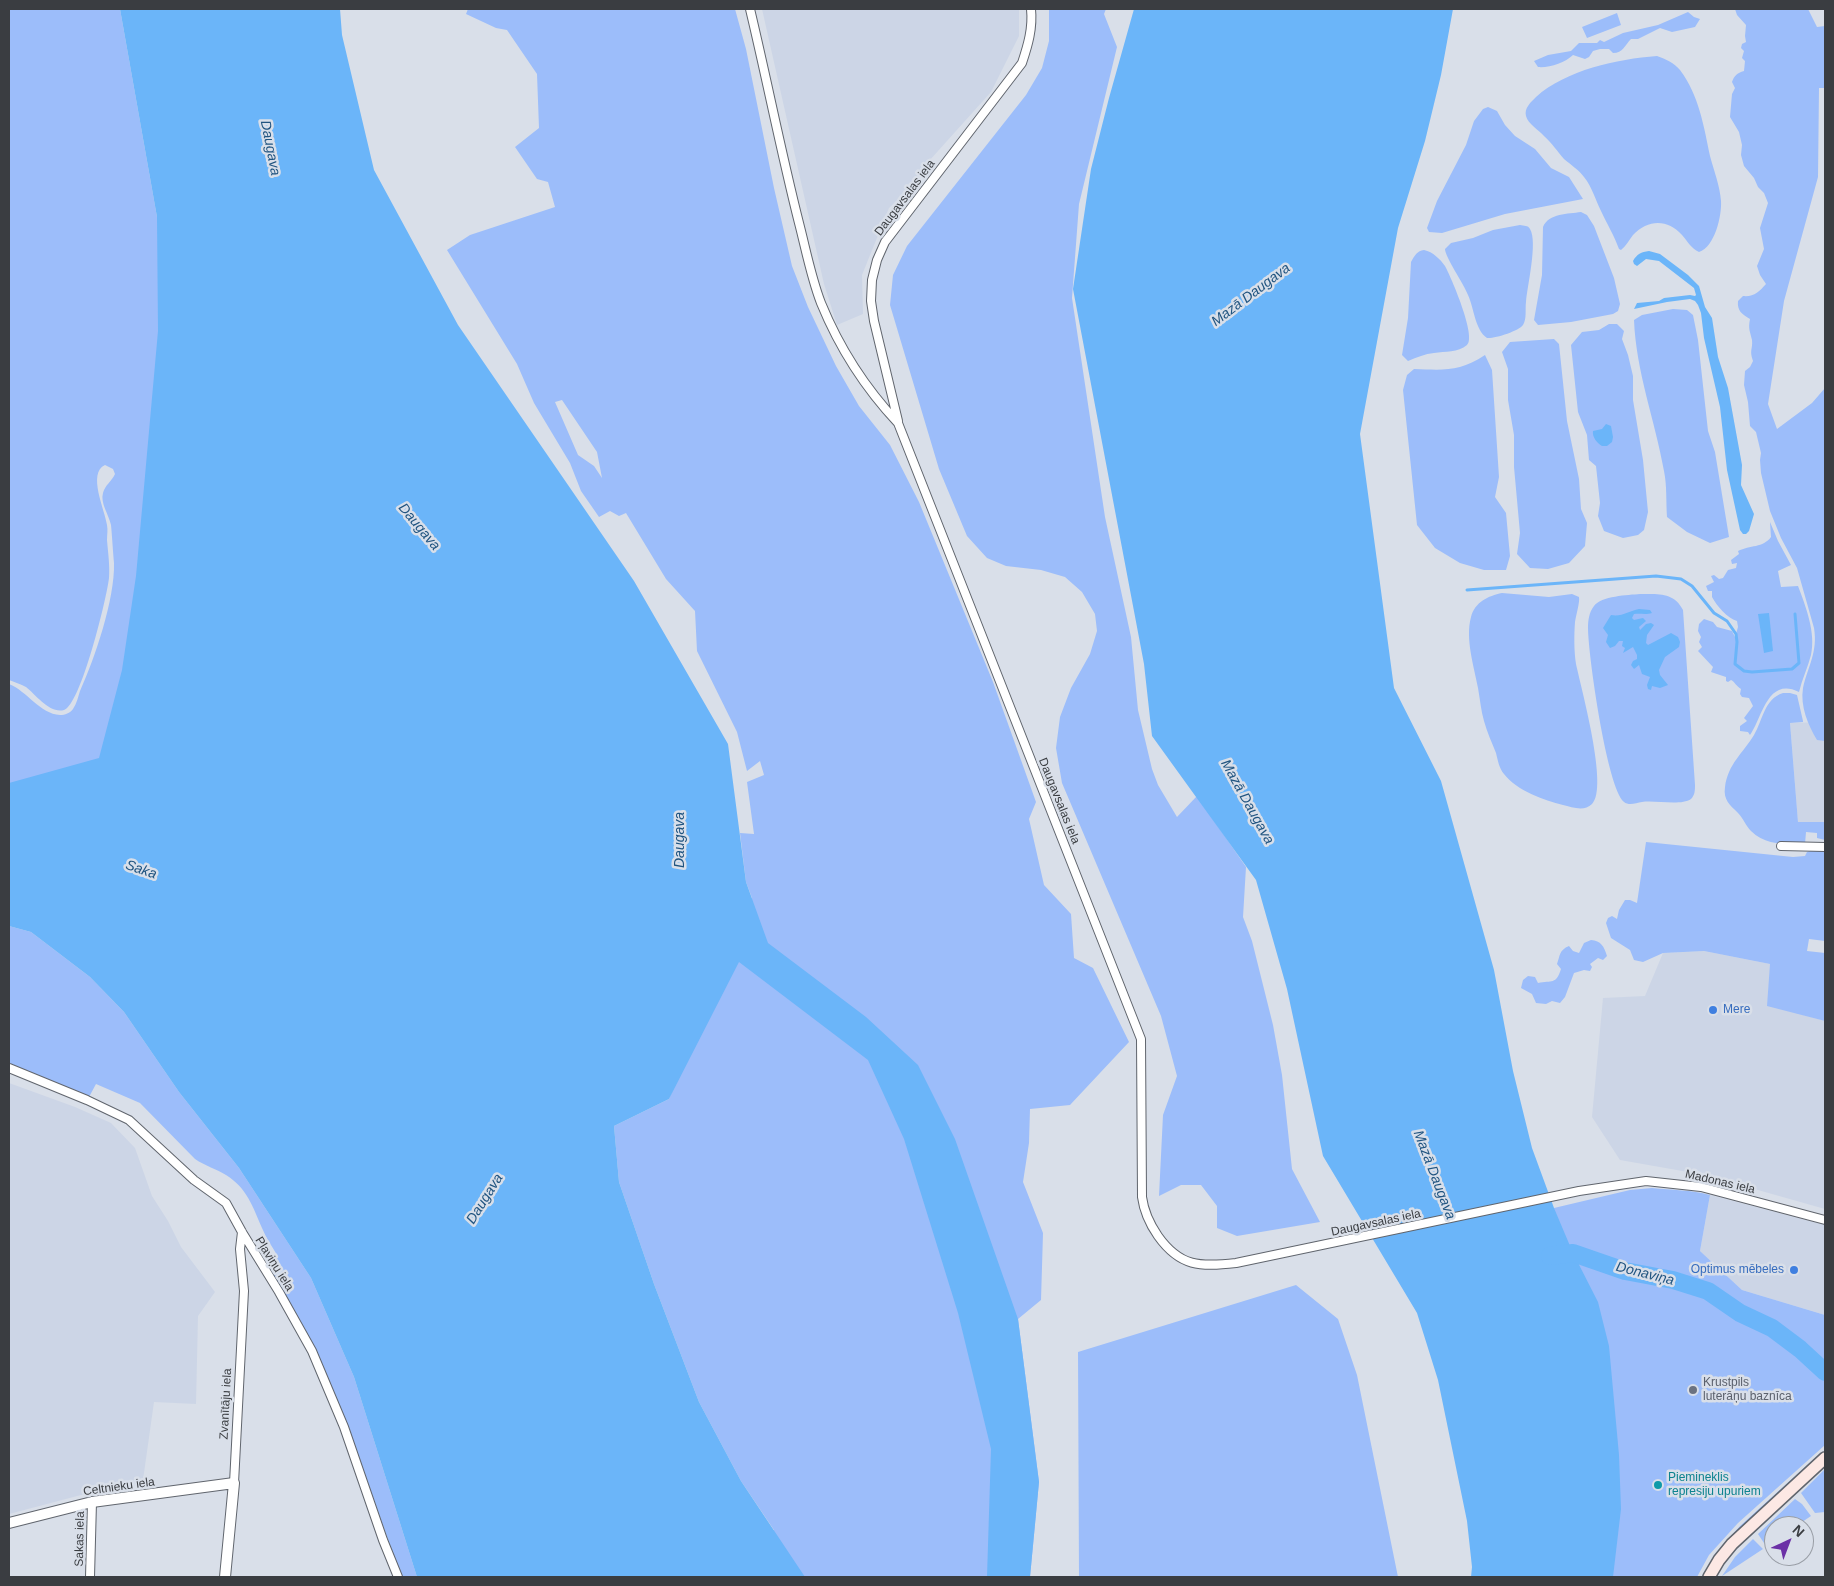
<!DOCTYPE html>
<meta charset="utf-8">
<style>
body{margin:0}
#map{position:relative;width:1834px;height:1586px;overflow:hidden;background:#d9dfe9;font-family:Helvetica,sans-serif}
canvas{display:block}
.frame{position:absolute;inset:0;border:10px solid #3a3d41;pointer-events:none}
.north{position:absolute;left:1764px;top:1516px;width:50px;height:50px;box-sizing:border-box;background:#d9dfe9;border:1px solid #999ea6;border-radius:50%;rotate:43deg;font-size:14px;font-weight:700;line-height:20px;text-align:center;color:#3a3d41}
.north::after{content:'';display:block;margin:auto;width:18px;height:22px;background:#6b30a6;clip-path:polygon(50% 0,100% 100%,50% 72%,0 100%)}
</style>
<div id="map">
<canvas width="1834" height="1586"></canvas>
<div class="frame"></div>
<div class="north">N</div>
</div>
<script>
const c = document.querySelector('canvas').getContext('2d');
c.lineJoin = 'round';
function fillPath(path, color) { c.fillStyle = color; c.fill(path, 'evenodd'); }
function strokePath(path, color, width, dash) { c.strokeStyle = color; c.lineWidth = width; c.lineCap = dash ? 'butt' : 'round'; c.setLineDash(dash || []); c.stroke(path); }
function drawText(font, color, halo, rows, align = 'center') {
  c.font = font + ' Helvetica,sans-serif'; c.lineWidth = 5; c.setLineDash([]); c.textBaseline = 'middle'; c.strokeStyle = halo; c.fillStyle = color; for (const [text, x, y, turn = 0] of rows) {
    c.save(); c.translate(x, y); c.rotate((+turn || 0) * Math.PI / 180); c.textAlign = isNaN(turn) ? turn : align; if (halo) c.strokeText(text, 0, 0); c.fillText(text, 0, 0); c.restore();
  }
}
fillPath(new Path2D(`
 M 762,9 L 1019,9 L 1019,36 L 991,92 L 929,161 L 927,171 L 889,208 L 862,275 L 863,314 L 837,325 L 824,284 Z
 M 1825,722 L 1825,822 L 1798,822 L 1790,723 Z
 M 1704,951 L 1770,964 L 1793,1012 L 1825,1021 L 1825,1209 L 1705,1175 L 1620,1160 L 1592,1117 L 1603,998 L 1645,996 L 1663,953 Z
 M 9,1083 L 75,1107 L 111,1123 L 135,1148 L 152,1196 L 168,1221 L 181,1247 L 215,1292 L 198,1316 L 196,1404 L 154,1402 L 142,1487 L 81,1495 L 9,1514 Z
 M 1710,1195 L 1825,1225 L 1825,1315 L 1742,1290 L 1700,1251 Z`), '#ccd5e6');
fillPath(new Path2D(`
 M 9,9 L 120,9 L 157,217 L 361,523 L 9,841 L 9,684 C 27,691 40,714 60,715 C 65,715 70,713 73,709 C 77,703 78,697 80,691 C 95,658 115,599 114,563 C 113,553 112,535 111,525 C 109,515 100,503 103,493 C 105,485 112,481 115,474 L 113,469 L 105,465 C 87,473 105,510 107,525 C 108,530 107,535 107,540 C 108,553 110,565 109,578 C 107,597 81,705 64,710 C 50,714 36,695 26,687 C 21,684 14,682 9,680 Z
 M 468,9 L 735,9 L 746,49 L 774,188 L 792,266 L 808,307 L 836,366 L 859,406 L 890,445 L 919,502 L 993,682 L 1036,802 L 1029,819 L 1044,885 L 1071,914 L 1074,958 L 1093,968 L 1129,1042 L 1070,1105 L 1030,1109 L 1029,1143 L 1023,1182 L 1043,1233 L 1041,1300 L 1018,1319 L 1039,1482 L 1030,1577 L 546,1577 L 774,1530 L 741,1481 L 699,1402 L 654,1284 L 619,1182 L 614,1126 L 669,1099 L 752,898 L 746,882 L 740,833 L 754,834 L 747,782 L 764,775 L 760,761 L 747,771 L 737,732 L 697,651 L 695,611 L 666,579 L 626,513 L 619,516 L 610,511 L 599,517 L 581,491 L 570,463 L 534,403 L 517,364 L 447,250 L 470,235 L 555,207 L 548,182 L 537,179 L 515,147 L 539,128 L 537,74 L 507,30 L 496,28 L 466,14 ZM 562,400 L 597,452 L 602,478 L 594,466 L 578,455 L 555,402 Z
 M 1049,9 L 1106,9 L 1104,14 L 1117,47 L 1079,204 L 1072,298 L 1105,517 L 1131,637 L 1138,710 L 1152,769 L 1158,785 L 1177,817 L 1197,796 L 1246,867 L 1243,917 L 1252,941 L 1273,1025 L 1282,1075 L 1292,1169 L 1320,1222 L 1237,1236 L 1217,1228 L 1217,1206 L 1201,1185 L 1181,1185 L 1159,1196 L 1163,1115 L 1177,1076 L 1161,1016 L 1062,783 L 1056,748 L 1060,717 L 1071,688 L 1090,654 L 1097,631 L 1095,614 L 1082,592 L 1065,577 L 1041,570 L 1006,566 L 987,558 L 967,536 L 939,469 L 890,305 L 893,275 L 907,246 L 1026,95 L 1042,68 L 1049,41 Z
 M 1735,9 L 1808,9 L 1817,27 L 1825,26 L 1825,88 L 1819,88 L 1818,177 L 1784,301 L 1768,404 L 1777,429 L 1812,403 L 1825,388 L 1825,741 L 1817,740 C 1808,725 1800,706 1803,688 C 1808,666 1818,652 1814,628 L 1797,568 L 1781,538 L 1770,511 L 1761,473 L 1760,460 L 1761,453 L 1756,432 L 1750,426 L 1748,402 L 1744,385 L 1745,371 L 1750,367 L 1753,361 C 1749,350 1753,349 1752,340 C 1750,331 1748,329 1750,319 C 1742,314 1737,311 1738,301 L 1743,296 C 1754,297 1759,292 1766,284 L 1760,275 L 1757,266 L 1764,249 L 1760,228 L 1768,203 L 1764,193 L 1758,187 L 1754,178 L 1744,166 L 1741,155 L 1742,145 L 1739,132 L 1730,117 L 1732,94 L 1735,88 L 1732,82 C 1734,76 1737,73 1744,71 L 1745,61 L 1742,58 L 1744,51 L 1741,48 L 1742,44 L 1746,42 L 1745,36 L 1746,25 L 1737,15 Z
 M 1688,12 L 1694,17 L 1700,19 L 1695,27 L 1672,32 L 1660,28 L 1638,39 L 1631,39 C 1625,45 1623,53 1613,53 L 1609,49 L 1600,49 L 1593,51 L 1589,57 L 1585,59 L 1573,55 C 1565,63 1549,68 1538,67 L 1534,61 L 1548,55 L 1571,51 L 1579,43 L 1597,43 L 1600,40 L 1604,42 L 1623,33 L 1658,25 Z
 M 1617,13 L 1621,25 L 1587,38 L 1582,27 Z
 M 1657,56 C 1666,59 1674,63 1680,70 C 1699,95 1704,127 1710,156 C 1714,171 1720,186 1721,201 C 1722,215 1715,247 1699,252 C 1691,248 1688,242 1682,235 C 1668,219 1648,219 1633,235 C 1629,240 1626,246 1621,250 L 1619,249 C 1614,235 1607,224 1601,211 C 1595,199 1592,187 1584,177 C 1579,170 1571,165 1564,159 C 1557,151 1552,143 1544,136 C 1539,130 1528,124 1526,116 C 1524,108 1531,102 1536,97 C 1566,70 1617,59 1657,56 Z
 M 1488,107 L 1497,111 L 1505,125 L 1515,136 L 1535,149 L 1551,168 L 1569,177 L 1583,199 L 1505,214 L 1442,233 L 1429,232 L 1427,228 L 1437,201 L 1466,145 L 1474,121 L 1483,109 Z
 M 1581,212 L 1587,215 L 1594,226 L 1614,278 L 1620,304 L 1618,311 L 1613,314 L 1571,322 L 1538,325 L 1534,320 L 1542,275 L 1543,227 C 1549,213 1568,214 1581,212 Z
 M 1520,225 C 1524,226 1528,225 1530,229 C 1538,242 1527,287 1526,302 C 1525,309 1527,319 1523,325 C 1519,331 1494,339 1487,338 C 1475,330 1474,308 1468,295 C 1464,284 1445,257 1445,249 L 1451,243 L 1473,238 L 1493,230 Z
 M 1424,250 C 1433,252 1440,259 1445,266 C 1451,277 1477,337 1467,345 C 1458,353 1445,351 1434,353 C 1425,354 1417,357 1408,361 L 1402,355 L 1408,318 L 1411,262 C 1415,255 1417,251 1424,250 Z
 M 1673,309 L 1687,310 L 1693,315 L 1698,340 L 1708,431 L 1715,452 L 1729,537 L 1710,543 L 1687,532 L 1667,517 C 1666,502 1667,485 1664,471 C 1655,420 1636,372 1634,320 L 1642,315 Z
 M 1609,324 L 1617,324 L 1624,331 L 1622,339 L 1628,355 L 1633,376 L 1633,400 L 1643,460 L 1648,512 L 1644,530 L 1638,535 L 1623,538 L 1604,531 L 1598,516 L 1600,503 L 1596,466 L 1589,460 L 1587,435 L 1578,412 L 1571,345 L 1582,332 L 1599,330 Z
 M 1554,339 L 1559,344 L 1567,421 L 1579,479 L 1581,509 L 1587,523 L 1585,546 L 1569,563 L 1548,569 L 1530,568 L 1517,554 L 1520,533 L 1514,467 L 1514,435 L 1508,400 L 1508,369 L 1502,352 L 1510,342 Z
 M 1485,355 L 1492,370 L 1499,477 L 1495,497 L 1506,513 L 1510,556 L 1506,570 L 1484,570 L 1460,563 L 1435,548 L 1417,525 L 1403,390 L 1407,375 L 1414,369 C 1444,370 1459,372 1485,355 Z
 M 1770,522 L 1778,541 L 1791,565 L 1778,571 L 1781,587 L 1798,586 C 1806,607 1816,633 1811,655 C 1808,667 1802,679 1799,692 C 1767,676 1762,719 1750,735 L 1748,732 L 1740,731 L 1740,726 L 1747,721 L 1744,718 L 1753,706 L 1749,698 L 1742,697 L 1740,694 L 1741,689 C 1736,686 1735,682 1731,680 L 1728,682 L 1726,681 L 1726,677 L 1711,672 L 1713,667 L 1698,651 L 1702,647 L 1699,642 L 1701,637 L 1698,631 L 1699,624 L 1704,619 L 1713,622 L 1717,627 L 1732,631 L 1735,637 L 1738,627 L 1737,621 C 1727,618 1717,606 1712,597 L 1712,591 L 1708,591 L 1706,586 L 1714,582 L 1711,576 L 1714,575 L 1719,579 L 1723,578 L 1728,570 L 1736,568 L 1737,563 L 1732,564 L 1731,560 L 1739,554 L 1738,551 C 1750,545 1763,548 1771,537 Z
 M 1502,593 L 1549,597 L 1572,594 L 1579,597 C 1580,602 1576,615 1575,622 C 1574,635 1574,651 1576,664 C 1581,688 1609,788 1592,804 C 1584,812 1572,807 1563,805 C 1544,800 1517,791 1504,774 C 1499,768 1498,761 1496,753 C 1492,743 1487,732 1484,721 C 1481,711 1480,699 1478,688 C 1474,666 1465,639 1471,617 C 1475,602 1488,596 1502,593 Z
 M 1640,594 C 1658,594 1674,592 1683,610 L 1695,785 C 1695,790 1695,795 1691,799 C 1681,806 1655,800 1642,802 C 1636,803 1629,806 1624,802 C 1607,788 1588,654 1588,628 C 1588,621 1589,612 1594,606 C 1601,596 1628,595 1640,594 Z
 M 1783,693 L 1790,693 L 1797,695 L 1803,721 L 1803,722 L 1790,723 L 1798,822 L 1825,822 L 1825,840 L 1817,838 L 1817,833 L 1806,832 L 1805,844 C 1786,844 1766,846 1751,831 C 1746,826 1743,818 1738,813 C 1730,805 1723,800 1725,787 C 1728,764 1743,753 1754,735 C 1763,720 1764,699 1783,693 Z
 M 1646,842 L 1793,857 L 1805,856 L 1807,852 L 1813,850 L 1825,850 L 1825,941 L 1809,939 L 1807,951 L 1825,953 L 1825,1021 L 1767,1006 L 1770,964 L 1704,951 L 1663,953 L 1643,962 L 1634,960 L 1630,950 L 1611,938 L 1606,923 L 1608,918 L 1612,916 L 1617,919 L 1619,910 L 1625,900 L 1630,900 L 1637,903 Z
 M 9,926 L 31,932 L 90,977 L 124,1012 L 179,1092 L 239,1168 L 311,1278 L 354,1377 L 417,1577 L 401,1577 L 359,1457 L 315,1349 L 269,1268 L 277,1255 C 272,1246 266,1238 262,1228 C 253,1207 247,1188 226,1175 C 217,1169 205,1166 195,1159 L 140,1103 L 96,1084 L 89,1097 L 9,1063 Z
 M 1591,940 C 1601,941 1604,946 1607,956 L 1603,960 L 1598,958 L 1590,964 L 1592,967 L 1590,971 L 1584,970 L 1574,973 L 1565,997 L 1560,1003 L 1552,1001 L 1546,1004 L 1536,1003 L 1532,994 L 1521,988 L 1523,980 L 1528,976 L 1535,977 L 1538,983 C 1552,980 1556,985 1561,969 L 1557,964 C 1560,956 1559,950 1569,946 L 1573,951 L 1579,953 L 1584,943 Z
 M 1652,1188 C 1672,1190 1691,1190 1710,1195 L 1700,1251 L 1742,1290 L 1825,1315 L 1825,1445 L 1738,1523 L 1709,1555 L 1697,1577 L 1586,1577 L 1545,1248 L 1554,1208 L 1630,1190 Z
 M 1296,1285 L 1338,1319 L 1357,1375 L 1398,1577 L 1079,1577 L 1078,1352 Z
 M 1825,1449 L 1733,1535 L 1712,1557 L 1740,1526 Z
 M 1825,1469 L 1825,1512 L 1815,1513 L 1801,1493 Z
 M 1795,1499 L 1802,1504 L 1811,1516 L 1796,1526 L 1774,1526 L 1774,1541 L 1766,1546 L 1758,1534 Z
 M 1753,1539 L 1763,1549 L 1722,1576 L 1735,1557 Z`), '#9cbdfa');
fillPath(new Path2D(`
 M 120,9 L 340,9 L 342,35 L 374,170 L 458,325 L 634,581 L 728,744 L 746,882 L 768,943 L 866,1017 L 918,1065 L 955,1139 L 1018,1319 L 1039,1482 L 1030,1577 L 987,1577 L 991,1449 L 958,1313 L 904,1139 L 868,1060 L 739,962 L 669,1099 L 614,1126 L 619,1182 L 654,1284 L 699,1402 L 741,1481 L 805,1577 L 417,1577 L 354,1377 L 311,1278 L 239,1168 L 179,1092 L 124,1012 L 90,977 L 31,932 L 9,926 L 9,783 L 99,758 L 122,670 L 136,576 L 158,331 L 157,217 Z
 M 1134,9 L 1453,9 L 1441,75 L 1425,141 L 1398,228 L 1360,434 L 1394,688 L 1441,781 L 1494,970 L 1513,1071 L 1532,1148 L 1554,1208 L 1573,1253 L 1598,1302 L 1609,1346 L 1619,1455 L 1621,1509 L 1613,1577 L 1471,1577 L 1472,1567 L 1467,1521 L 1438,1380 L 1417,1313 L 1323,1156 L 1287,989 L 1256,880 L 1152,736 L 1144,664 L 1073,289 L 1091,169 L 1109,98 Z
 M 1649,251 L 1660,254 L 1688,275 L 1699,286 L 1705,307 L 1712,318 L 1718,357 L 1728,388 L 1742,465 L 1741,485 L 1754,514 L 1749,531 L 1746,534 L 1743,534 L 1740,530 L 1727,470 L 1720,407 L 1704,338 L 1701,313 L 1698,305 L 1695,301 L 1690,299 L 1667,302 L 1634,309 L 1637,303 L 1659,301 L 1664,298 L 1690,295 L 1695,296 L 1696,295 L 1694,288 L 1659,261 L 1646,259 L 1637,266 L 1634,264 L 1633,261 C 1637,254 1641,252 1649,251 Z
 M 1606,424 L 1611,426 L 1613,437 L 1612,442 L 1607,446 L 1602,446 C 1597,443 1592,437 1593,431 L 1602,429 Z
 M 1639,609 L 1650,610 L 1652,613 C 1645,615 1641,613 1634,614 L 1632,618 L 1634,620 L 1643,618 L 1646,621 L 1639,627 L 1640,630 L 1646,624 L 1651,623 L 1654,625 L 1647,635 L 1646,643 L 1648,645 L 1671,633 L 1678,637 L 1680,642 L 1679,647 L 1665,657 L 1659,670 L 1660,675 L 1668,685 L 1660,688 L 1652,686 L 1651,690 L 1648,689 L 1647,685 L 1650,677 L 1642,674 L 1639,665 L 1634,669 L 1631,665 L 1633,661 L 1637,659 L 1637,655 L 1633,647 L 1623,653 L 1625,648 L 1622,646 L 1623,641 L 1619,641 L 1615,646 L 1610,648 L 1606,642 L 1608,635 L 1603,628 L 1611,615 C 1622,617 1629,611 1639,609 Z
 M 1769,613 L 1773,651 L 1764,653 L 1758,614 Z`), '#6bb5f9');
strokePath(new Path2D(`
 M 1467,590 L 1656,576 L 1681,579 L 1692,586 L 1714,613 L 1727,621 L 1736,634 L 1737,642 L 1735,664 L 1744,671 L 1752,672 L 1792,669 L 1799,663 L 1795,614`), '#6bb5f9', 3);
strokePath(new Path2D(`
 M 1550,1256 L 1573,1253 L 1625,1271 L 1673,1280 L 1708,1291 L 1740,1313 L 1772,1328 L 1800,1349 L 1825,1372`), '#6bb5f9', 18);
const minor = new Path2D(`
 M 750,9 C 767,80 781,152 799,223 C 806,250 811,277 821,303 C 839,347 866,389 898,423 L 1141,1039 L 1142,1197 C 1144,1212 1149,1223 1158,1236 C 1180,1267 1200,1267 1236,1263 L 1579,1191 L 1646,1181 L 1701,1187 L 1825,1220
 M 898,421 L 874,321 L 871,301 L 872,280 L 877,260 L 885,242 L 1022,63 C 1028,45 1033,28 1031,9
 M 1781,846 L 1825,847
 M 9,1068 L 87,1100 L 129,1120 L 194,1180 L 226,1203 L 242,1232 L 279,1292 L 312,1351 L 344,1427 L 383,1540 L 398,1577
 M 234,1483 L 244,1291 L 240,1249 L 242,1232
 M 90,1577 L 92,1502`);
const tertiary = new Path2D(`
 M 9,1523 L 92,1502 L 234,1483 L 225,1577`);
const secondary = new Path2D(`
 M 1709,1577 L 1719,1560 L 1732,1544 L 1825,1458`);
strokePath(minor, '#60656d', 10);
strokePath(tertiary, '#60656d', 12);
strokePath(secondary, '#60656d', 14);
strokePath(minor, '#fff', 8);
strokePath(tertiary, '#fff', 10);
strokePath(secondary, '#fce8e4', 11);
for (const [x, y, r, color] of [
 [1713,1010,5,"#3f7fe0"],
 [1794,1270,5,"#3f7fe0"],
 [1693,1390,5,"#6b7280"],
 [1658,1485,5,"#0f9aa8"]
]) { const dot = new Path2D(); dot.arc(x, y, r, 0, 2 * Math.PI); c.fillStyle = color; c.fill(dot); strokePath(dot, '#d9dfe9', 2); }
drawText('12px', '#3a3d41', '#d9dfe9', [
 ["Daugavsalas iela",905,198,-53],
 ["Daugavsalas iela",1059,801,68],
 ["Madonas iela",1720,1182,13],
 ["Daugavsalas iela",1376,1223,-12],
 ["Pļaviņu iela",274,1264,58],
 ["Zvanītāju iela",226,1404,-87],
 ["Celtnieku iela",119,1487,-8],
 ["Sakas iela",80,1539,-89]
]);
drawText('12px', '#366cbe', '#d9dfe9', [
 ["Mere",1723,1010],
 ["Optimus mēbeles",1784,1270,"right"]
], 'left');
drawText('12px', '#5b616d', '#d9dfe9', [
 ["Krustpils",1703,1383],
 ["luterāņu baznīca",1703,1397]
], 'left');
drawText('12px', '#0d838f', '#d9dfe9', [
 ["Piemineklis",1668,1478],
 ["represiju upuriem",1668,1492]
], 'left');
drawText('italic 14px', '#205480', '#d9dfe9', [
 ["Daugava",270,148,79],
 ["Mazā Daugava",1251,295,-37],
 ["Daugava",419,527,50],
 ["Mazā Daugava",1247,802,61],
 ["Daugava",680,840,-90],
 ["Saka",141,870,19],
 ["Mazā Daugava",1434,1175,69],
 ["Daugava",485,1199,-58],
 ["Donaviņa",1645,1274,14]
]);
</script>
